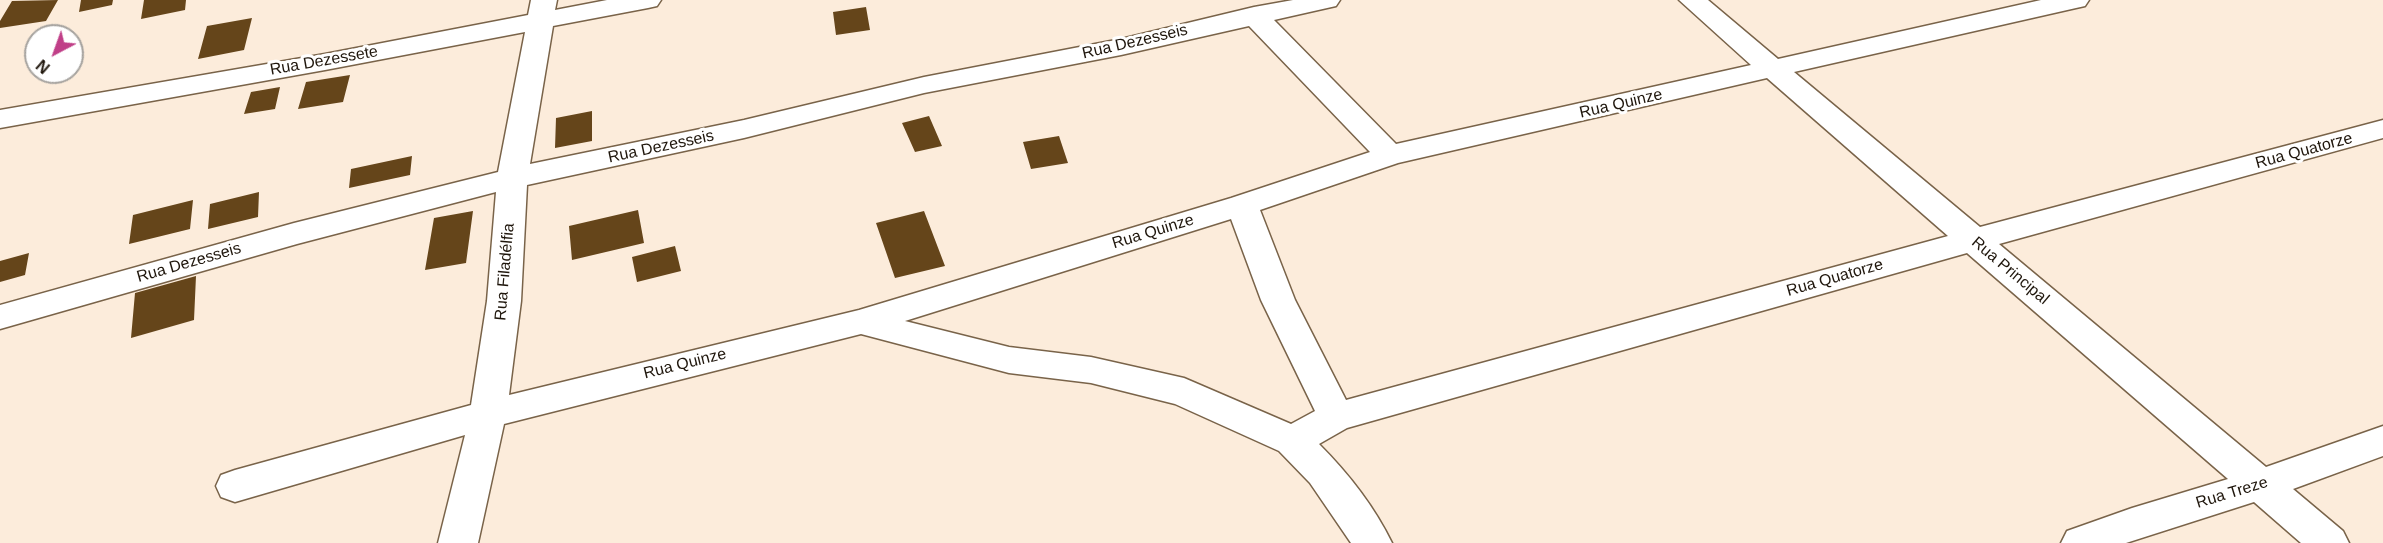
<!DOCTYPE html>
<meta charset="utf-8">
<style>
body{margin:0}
#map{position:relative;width:2383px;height:543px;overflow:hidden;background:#fcecdb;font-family:Helvetica,sans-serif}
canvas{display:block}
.north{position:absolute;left:24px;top:24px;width:60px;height:60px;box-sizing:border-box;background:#fff;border:2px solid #a5a29e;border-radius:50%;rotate:221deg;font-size:16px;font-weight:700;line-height:24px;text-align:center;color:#1f160c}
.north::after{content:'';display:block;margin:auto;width:21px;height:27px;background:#c03f88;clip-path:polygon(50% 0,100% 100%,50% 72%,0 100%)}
</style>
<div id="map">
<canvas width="2383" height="543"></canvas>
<div class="north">N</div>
</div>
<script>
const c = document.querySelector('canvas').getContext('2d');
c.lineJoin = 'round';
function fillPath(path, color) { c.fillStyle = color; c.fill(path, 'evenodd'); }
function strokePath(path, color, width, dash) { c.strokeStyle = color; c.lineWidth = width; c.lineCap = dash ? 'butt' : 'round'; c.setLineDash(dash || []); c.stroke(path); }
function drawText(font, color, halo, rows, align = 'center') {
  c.font = font + ' Helvetica,sans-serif'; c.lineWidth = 6; c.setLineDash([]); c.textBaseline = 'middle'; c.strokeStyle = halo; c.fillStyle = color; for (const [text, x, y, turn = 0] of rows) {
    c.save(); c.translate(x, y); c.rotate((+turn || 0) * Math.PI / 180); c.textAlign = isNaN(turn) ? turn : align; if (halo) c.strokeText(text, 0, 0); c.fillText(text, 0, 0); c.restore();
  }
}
fillPath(new Path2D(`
 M 58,0 L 46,21 L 0,28 L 0,21 L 12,1 Z
 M 81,0 L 113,0 L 112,5 L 79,12 Z
 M 144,0 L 186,0 L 185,10 L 141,19 Z
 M 866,7 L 870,30 L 836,35 L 833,12 Z
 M 252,18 L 244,50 L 198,59 L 207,26 Z
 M 350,75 L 343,102 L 298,109 L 306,82 Z
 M 280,87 L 275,109 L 244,114 L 251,92 Z
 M 592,111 L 592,141 L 555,148 L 556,118 Z
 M 929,116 L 942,146 L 915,152 L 902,123 Z
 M 1059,136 L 1068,163 L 1031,169 L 1023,142 Z
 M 412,156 L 410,175 L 349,188 L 351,169 Z
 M 259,192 L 258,217 L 208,229 L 210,204 Z
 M 193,200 L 190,229 L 129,244 L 133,215 Z
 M 638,210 L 644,243 L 572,260 L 569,226 Z
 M 473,211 L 466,263 L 425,270 L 434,218 Z
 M 924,211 L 945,266 L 895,278 L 876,223 Z
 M 675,246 L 681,271 L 637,282 L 632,257 Z
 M 29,253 L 25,275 L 0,282 L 0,261 Z
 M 196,276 L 194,320 L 131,338 L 135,293 Z`), '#65451a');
const minor = new Path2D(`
 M 531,0 L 557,0 L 555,10 L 607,0 L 661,0 L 657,6 L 648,8 L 553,26 L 530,164 L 744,120 L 924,77 L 1121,39 L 1254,7 L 1293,0 L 1340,0 L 1336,6 L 1274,20 L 1396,144 L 1751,65 L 1679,0 L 1708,0 L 1778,59 L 2041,0 L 2089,0 L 2085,6 L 2076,8 L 1794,72 L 1980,227 L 2383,120 L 2383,138 L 1999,244 L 2266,467 L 2383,426 L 2383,456 L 2293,489 L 2343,531 L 2349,543 L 2301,543 L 2254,502 L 2126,543 L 2061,543 L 2067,531 L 2132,508 L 2228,479 L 1967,253 L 1347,428 L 1319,444 C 1348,473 1374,506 1392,543 L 1351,543 L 1310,483 L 1279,451 L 1175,404 L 1091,383 L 1009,373 L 861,334 L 504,424 L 478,543 L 438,543 L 465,435 L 235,502 L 221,497 L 216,486 L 221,475 L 235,470 L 471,405 L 487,301 L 496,192 L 297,244 L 0,329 L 0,305 L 294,223 L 498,172 L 525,32 L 325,70 L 0,128 L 0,110 L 325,54 L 528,15 ZM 1249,26 L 1370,152 L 1231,198 L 859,310 L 509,395 L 521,301 L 527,185 L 744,138 L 924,93 L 1121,55 ZM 1767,78 L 1948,236 L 1346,400 L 1295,300 L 1260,210 L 1398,163 ZM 1231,219 L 1261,300 L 1315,411 L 1291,424 L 1184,378 L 1091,357 L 1009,347 L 905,321 Z`);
strokePath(minor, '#796349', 3);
fillPath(minor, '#fff');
drawText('16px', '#1f160c', '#fff', [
 ["Rua Dezesseis",1135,42,-13],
 ["Rua Dezessete",324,61,-10],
 ["Rua Quinze",1621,104,-13],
 ["Rua Dezesseis",661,147,-12],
 ["Rua Quatorze",2304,151,-15],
 ["Rua Quinze",1153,232,-17],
 ["Rua Dezesseis",189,263,-16],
 ["Rua Principal",2010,271,40],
 ["Rua Filadélfia",505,272,-85],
 ["Rua Quatorze",1835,278,-16],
 ["Rua Quinze",685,364,-14],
 ["Rua Treze",2232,493,-17]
]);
</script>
